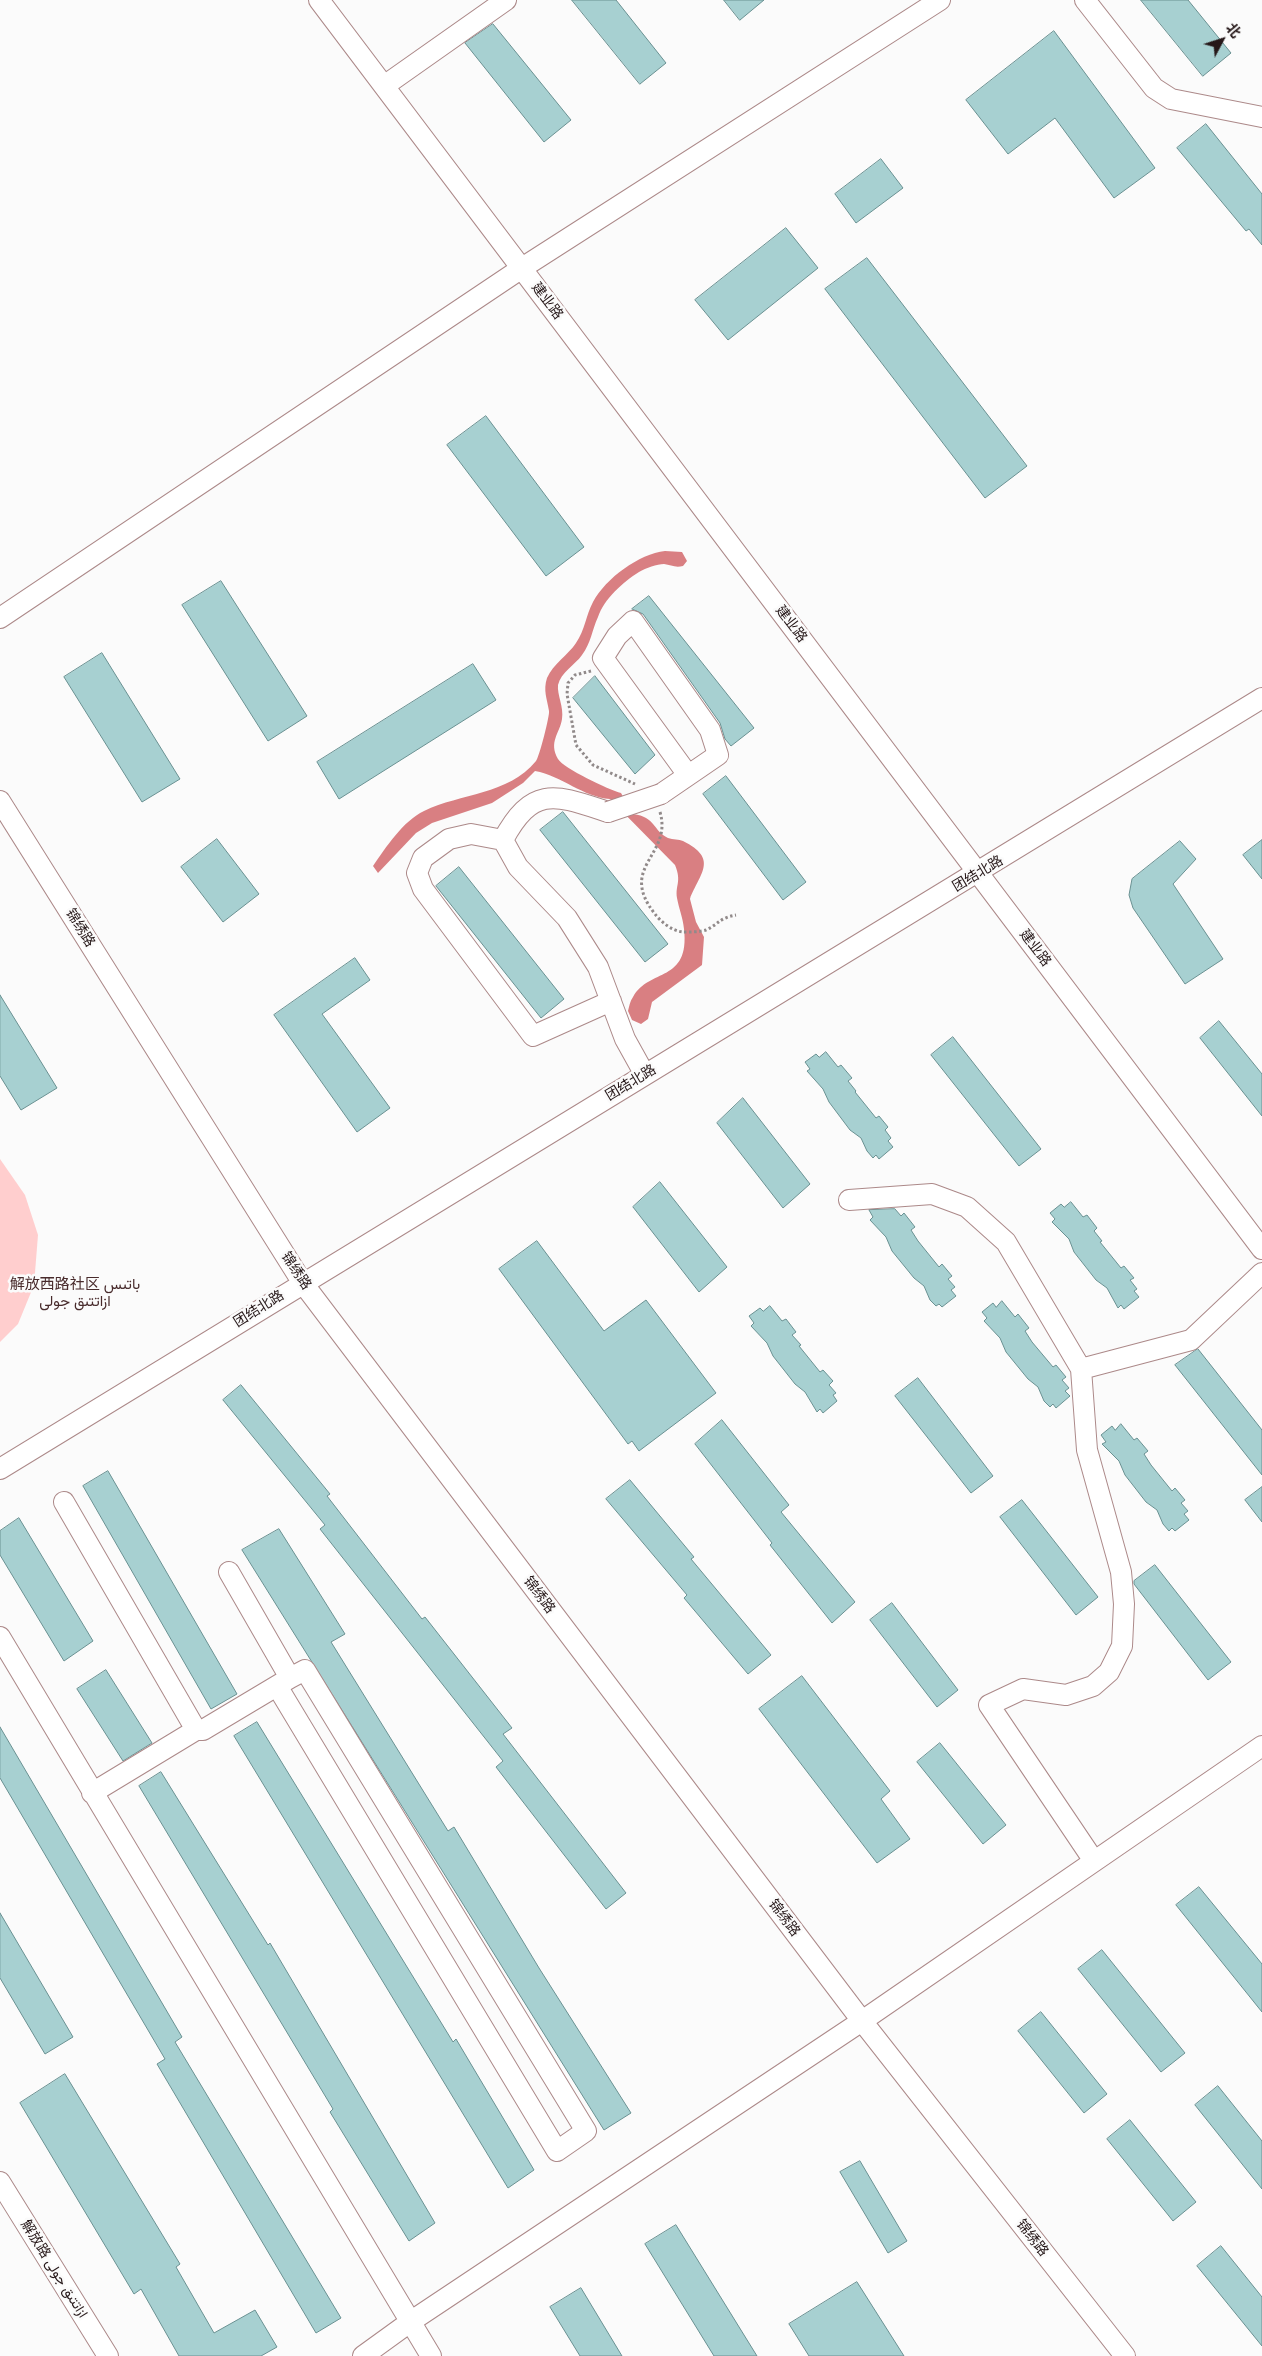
<!DOCTYPE html>
<meta charset="utf-8">
<style>
body{margin:0}
#map{position:relative;width:1262px;height:2356px;overflow:hidden;background:#fbfbfb;font-family:"Noto Sans","Noto Sans SC",sans-serif}
canvas{display:block}
.north{position:absolute;left:1197px;top:15px;width:50px;height:50px;-webkit-text-stroke:4px #fbfbfb;paint-order:stroke;rotate:50deg;font-size:14px;font-weight:700;line-height:20px;text-align:center;color:#261819}
.north::after{content:'';display:block;margin:auto;width:18px;height:22px;background:#261819;clip-path:polygon(50% 0,100% 100%,50% 72%,0 100%)}
</style>
<div id="map">
<canvas width="1262" height="2356"></canvas>
<div class="north">北</div>
</div>
<script>
const c = document.querySelector('canvas').getContext('2d');
c.lineJoin = 'round';
function fillPath(path, color) { c.fillStyle = color; c.fill(path, 'evenodd'); }
function strokePath(path, color, width, dash) { c.strokeStyle = color; c.lineWidth = width; c.lineCap = dash ? 'butt' : 'round'; c.setLineDash(dash || []); c.stroke(path); }
function drawText(font, color, halo, rows, align = 'center') {
  c.font = font + ' "Noto Sans",Vazirmatn,"Noto Sans SC",sans-serif'; c.lineWidth = 5; c.setLineDash([]); c.textBaseline = 'middle'; c.strokeStyle = halo; c.fillStyle = color; for (const [text, x, y, turn = 0] of rows) {
    c.save(); c.translate(x, y); c.rotate((+turn || 0) * Math.PI / 180); c.textAlign = isNaN(turn) ? turn : align; if (halo) c.strokeText(text, 0, 0); c.fillText(text, 0, 0); c.restore();
  }
}
fillPath(new Path2D(`
 M 0,1159 L 25,1195 L 38,1235 L 34,1285 L 18,1324 L 0,1342 Z`), '#ffcece');
fillPath(new Path2D(`
 M 665,551 L 682,552 L 687,561 L 683,566 C 675,568 671,565 664,564 C 657,564 646,568 639,572 C 623,582 604,599 598,617 C 592,630 591,643 582,655 C 575,665 561,672 558,685 C 557,695 564,707 562,719 C 560,733 548,742 558,759 C 563,768 609,790 621,793 L 633,814 C 656,817 653,831 668,838 C 673,840 679,839 683,841 C 719,859 700,873 690,899 L 696,922 L 704,937 L 702,965 L 652,1002 L 648,1019 L 641,1024 L 632,1020 L 628,1011 C 629,1007 630,1001 633,997 C 649,968 690,983 684,929 C 683,918 679,909 677,898 C 675,885 682,882 675,865 L 610,799 C 583,797 562,776 535,771 L 523,783 L 492,803 L 432,823 L 416,833 L 378,873 L 373,866 C 386,847 403,821 424,811 C 461,793 508,795 536,761 C 539,758 550,715 549,711 C 547,698 543,691 547,678 C 553,664 568,655 576,643 C 585,630 586,615 593,602 C 606,578 639,554 665,551 Z`), '#d97f82');
const building = new Path2D(`
 M 572,0 L 616,0 L 666,63 L 640,84 Z
 M 724,0 L 764,0 L 740,20 Z
 M 1141,0 L 1188,0 L 1231,53 L 1203,76 Z
 M 493,24 L 571,120 L 544,142 L 465,43 Z
 M 1054,31 L 1155,168 L 1114,198 L 1055,118 L 1008,154 L 966,100 Z
 M 1206,124 L 1262,194 L 1262,245 L 1249,229 L 1246,231 L 1177,148 Z
 M 881,159 L 903,188 L 856,223 L 835,194 Z
 M 786,228 L 818,268 L 728,340 L 695,300 Z
 M 867,258 L 1027,466 L 985,498 L 825,289 Z
 M 486,416 L 584,547 L 546,576 L 447,445 Z
 M 221,581 L 307,716 L 268,741 L 182,605 Z
 M 649,596 L 754,728 L 731,746 L 725,739 L 720,723 L 643,614 L 632,609 Z
 M 102,653 L 180,779 L 142,802 L 64,677 Z
 M 473,664 L 496,700 L 339,799 L 317,762 Z
 M 595,676 L 655,755 L 635,774 L 573,698 Z
 M 726,776 L 806,882 L 783,900 L 703,794 Z
 M 563,812 L 668,944 L 645,962 L 540,830 Z
 M 217,839 L 259,894 L 223,922 L 181,867 Z
 M 1262,840 L 1262,879 L 1243,855 Z
 M 1180,841 L 1196,859 L 1173,884 L 1223,959 L 1185,984 L 1133,908 L 1129,895 L 1132,879 Z
 M 459,867 L 564,999 L 541,1018 L 436,886 Z
 M 355,958 L 370,980 L 322,1014 L 390,1108 L 357,1132 L 274,1015 Z
 M 0,995 L 57,1088 L 21,1110 L 0,1076 Z
 M 1219,1021 L 1262,1074 L 1262,1116 L 1200,1038 Z
 M 953,1037 L 1041,1149 L 1019,1166 L 931,1055 Z
 M 826,1052 L 838,1067 L 841,1065 L 852,1078 L 848,1081 L 856,1091 L 855,1092 L 876,1118 L 879,1116 L 888,1127 L 885,1130 L 891,1138 L 888,1141 L 893,1147 L 879,1159 L 876,1155 L 873,1158 L 867,1151 L 861,1138 L 850,1130 L 829,1102 L 823,1089 L 807,1071 L 810,1069 L 805,1062 L 816,1054 L 819,1057 Z
 M 743,1098 L 810,1184 L 783,1208 L 717,1123 Z
 M 660,1182 L 727,1267 L 699,1292 L 633,1207 Z
 M 1071,1202 L 1083,1217 L 1087,1215 L 1097,1228 L 1094,1231 L 1102,1241 L 1100,1242 L 1121,1268 L 1124,1266 L 1134,1278 L 1130,1280 L 1137,1289 L 1134,1291 L 1139,1297 L 1124,1309 L 1121,1305 L 1118,1308 L 1107,1288 L 1096,1280 L 1074,1252 L 1069,1239 L 1052,1222 L 1055,1219 L 1050,1213 L 1061,1204 L 1064,1207 Z
 M 895,1209 L 901,1216 L 904,1213 L 915,1227 L 911,1230 L 918,1241 L 939,1267 L 942,1264 L 952,1276 L 948,1279 L 955,1287 L 951,1290 L 956,1296 L 942,1307 L 939,1304 L 936,1306 L 930,1300 L 924,1286 L 914,1278 L 892,1251 L 886,1237 L 870,1220 L 873,1217 L 869,1210 Z
 M 537,1241 L 604,1331 L 646,1300 L 716,1393 L 639,1451 L 632,1441 L 628,1444 L 499,1269 Z
 M 1002,1301 L 1015,1317 L 1018,1314 L 1029,1328 L 1025,1331 L 1032,1342 L 1053,1367 L 1056,1365 L 1066,1377 L 1062,1380 L 1069,1388 L 1065,1391 L 1070,1396 L 1056,1408 L 1053,1404 L 1050,1407 L 1044,1401 L 1038,1387 L 1028,1379 L 1006,1352 L 1000,1338 L 984,1321 L 987,1318 L 982,1312 L 993,1303 L 996,1307 Z
 M 770,1306 L 782,1321 L 786,1319 L 796,1332 L 792,1335 L 801,1345 L 799,1346 L 820,1372 L 823,1370 L 833,1381 L 829,1385 L 836,1393 L 833,1395 L 837,1401 L 823,1413 L 820,1409 L 817,1412 L 805,1392 L 795,1384 L 773,1356 L 767,1343 L 751,1326 L 754,1323 L 749,1316 L 760,1308 L 763,1311 Z
 M 1198,1349 L 1262,1430 L 1262,1475 L 1175,1365 Z
 M 918,1378 L 993,1476 L 971,1493 L 895,1396 Z
 M 241,1385 L 330,1494 L 327,1496 L 422,1619 L 425,1617 L 512,1728 L 503,1734 L 626,1893 L 606,1909 L 496,1767 L 503,1761 L 320,1529 L 325,1525 L 223,1400 Z
 M 722,1420 L 789,1505 L 781,1512 L 855,1602 L 832,1623 L 770,1545 L 772,1543 L 695,1444 Z
 M 1121,1424 L 1134,1440 L 1137,1438 L 1148,1451 L 1144,1454 L 1151,1465 L 1172,1491 L 1175,1488 L 1185,1500 L 1181,1503 L 1188,1511 L 1184,1514 L 1189,1520 L 1175,1531 L 1172,1528 L 1169,1531 L 1163,1524 L 1157,1510 L 1146,1502 L 1125,1475 L 1119,1461 L 1102,1444 L 1106,1442 L 1101,1435 L 1112,1426 L 1115,1430 Z
 M 108,1471 L 237,1694 L 211,1709 L 83,1486 Z
 M 630,1480 L 694,1557 L 691,1559 L 771,1655 L 748,1674 L 684,1598 L 687,1595 L 606,1499 Z
 M 1262,1487 L 1262,1522 L 1245,1500 Z
 M 1022,1500 L 1098,1597 L 1076,1615 L 1000,1517 Z
 M 19,1518 L 93,1641 L 64,1661 L 0,1555 L 0,1531 Z
 M 279,1529 L 345,1634 L 331,1642 L 448,1831 L 454,1827 L 539,1968 L 631,2113 L 604,2130 L 242,1550 Z
 M 1155,1565 L 1231,1662 L 1208,1680 L 1134,1584 L 1134,1581 Z
 M 892,1603 L 958,1690 L 937,1707 L 870,1620 Z
 M 106,1670 L 152,1743 L 123,1761 L 77,1689 Z
 M 802,1676 L 890,1791 L 881,1799 L 910,1839 L 877,1863 L 759,1709 Z
 M 257,1722 L 453,2042 L 456,2039 L 534,2170 L 508,2188 L 234,1736 Z
 M 0,1727 L 182,2037 L 175,2042 L 341,2318 L 316,2333 L 157,2064 L 165,2059 L 0,1778 Z
 M 940,1743 L 1006,1825 L 983,1844 L 917,1762 Z
 M 161,1772 L 268,1945 L 270,1943 L 435,2223 L 409,2241 L 330,2112 L 333,2109 L 139,1786 Z
 M 1199,1887 L 1262,1964 L 1262,2012 L 1176,1905 Z
 M 0,1913 L 73,2037 L 45,2054 L 0,1978 Z
 M 1102,1950 L 1185,2053 L 1161,2072 L 1078,1969 Z
 M 1041,2012 L 1107,2094 L 1084,2113 L 1018,2031 Z
 M 65,2074 L 180,2264 L 176,2267 L 214,2333 L 255,2310 L 277,2347 L 261,2356 L 179,2356 L 141,2289 L 134,2294 L 20,2103 Z
 M 1218,2086 L 1262,2141 L 1262,2189 L 1195,2105 Z
 M 1130,2120 L 1196,2202 L 1173,2221 L 1107,2139 Z
 M 860,2161 L 907,2241 L 888,2253 L 840,2172 Z
 M 676,2225 L 757,2356 L 714,2356 L 645,2244 Z
 M 1221,2246 L 1262,2297 L 1262,2346 L 1197,2266 Z
 M 857,2282 L 904,2356 L 809,2356 L 789,2324 Z
 M 581,2288 L 622,2356 L 580,2356 L 550,2307 Z`);
fillPath(building, '#a7d0d1');
strokePath(building, '#6a9192', 1);
const minor = new Path2D(`
 M 319,0 L 1262,1249
 M 1085,0 L 1154,88 L 1171,99 L 1262,117
 M 384,86 L 506,0
 M 0,618 L 522,268 L 940,0
 M 661,794 L 718,755 L 710,730 L 633,621 L 617,636 L 603,658 L 688,775
 M 0,801 L 302,1282 L 862,2021 L 1125,2356
 M 608,812 C 556,795 533,784 503,840 L 518,867 L 567,918 L 598,967 L 625,1039 L 645,1075
 M 503,840 L 471,834 L 449,839 L 423,858 L 417,873 L 423,889 L 533,1036 L 611,1001
 M 849,1200 L 932,1194 L 967,1207 L 1006,1242 L 1081,1369 L 1087,1450 L 1121,1572 L 1124,1604 L 1122,1646 L 1109,1672 L 1093,1686 L 1066,1695 L 1023,1689 L 989,1705 L 1094,1861
 M 1081,1369 L 1191,1340 L 1262,1273
 M 0,1469 C 419,1209 843,958 1262,698
 M 64,1502 L 196,1730
 M 0,1637 L 431,2356
 M 277,1686 L 557,2151 L 586,2131 L 305,1670 L 290,1678
 M 92,1793 L 196,1730 L 203,1730 L 290,1678 L 229,1572
 M 0,2182 L 108,2356
 M 363,2356 L 410,2322 L 862,2021 L 1262,1746`);
strokePath(minor, '#ac8989', 22);
strokePath(new Path2D(`
 M 591,671 L 575,675 L 568,683 L 567,694 L 576,745 L 593,765 L 635,784
 M 660,812 C 673,856 617,866 655,914 C 661,922 672,931 683,932 C 689,932 701,932 706,930 C 719,924 719,918 736,915`), '#918a8a', 3, [2.5, 2.5]);
strokePath(minor, '#fff', 20);
const minorBridge = new Path2D(`
 M 608,812 L 661,794`);
strokePath(minorBridge, '#ac8989', 22, []);
strokePath(minorBridge, '#fff', 20);
drawText('14px', '#261819', '#fbfbfb', [
 ["建业路",547,301,53],
 ["建业路",791,624,53],
 ["团结北路",978,874,-31],
 ["锦绣路",80,928,58],
 ["建业路",1035,948,53],
 ["团结北路",631,1083,-31],
 ["锦绣路",296,1271,56],
 ["团结北路",259,1309,-32],
 ["锦绣路",539,1595,53],
 ["锦绣路",784,1918,53],
 ["锦绣路",1032,2238,52],
 ["解放路 ازاتتىق جولى",54,2269,58]
]);
drawText('15px', '#482b2c', '#fbfbfb', [
 ["解放西路社区 باتىس",75,1285],
 ["ازاتتىق جولى",75,1302]
]);
</script>
